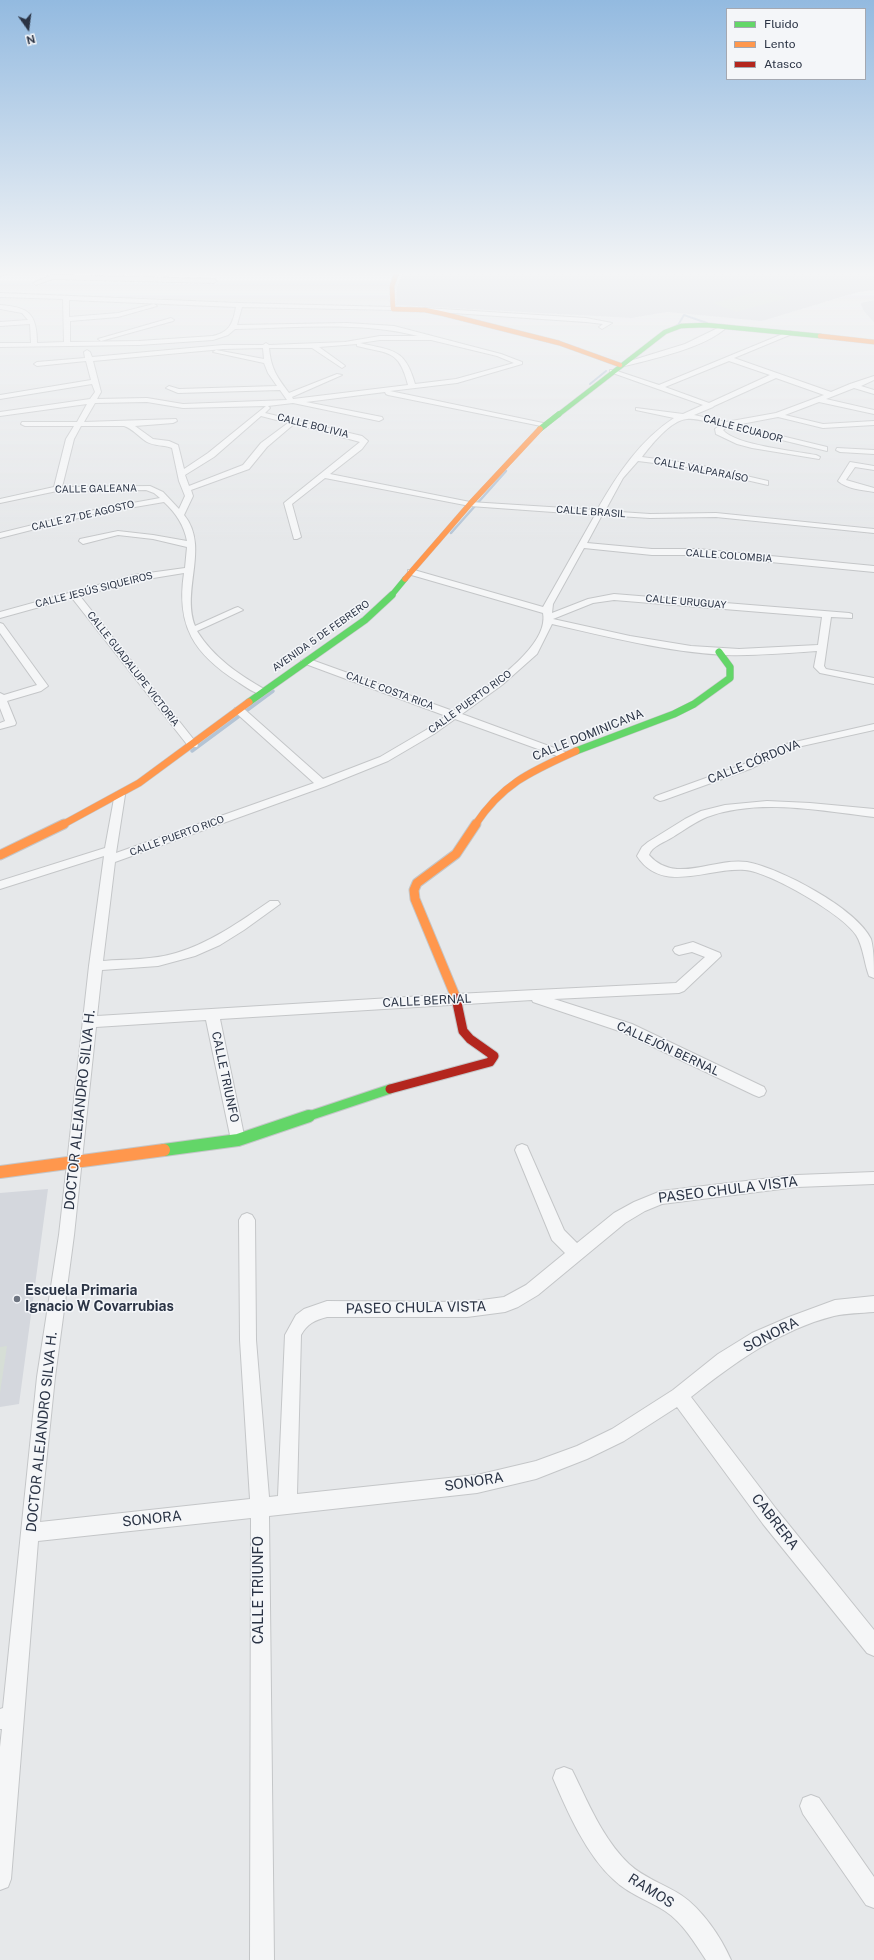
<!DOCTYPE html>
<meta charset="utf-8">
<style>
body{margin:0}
#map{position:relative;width:874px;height:1960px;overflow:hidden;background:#e6e8ea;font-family:"Public Sans",sans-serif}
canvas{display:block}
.legend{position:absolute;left:726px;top:8px;width:140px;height:72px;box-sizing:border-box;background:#f4f6f9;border:1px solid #a4a8b1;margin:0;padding:5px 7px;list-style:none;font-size:12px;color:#2b3445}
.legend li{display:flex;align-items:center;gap:8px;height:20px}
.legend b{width:20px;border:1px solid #a4a8b1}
.north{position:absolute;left:8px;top:8px;width:40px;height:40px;-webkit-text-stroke:3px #f4f6f9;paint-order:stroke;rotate:166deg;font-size:11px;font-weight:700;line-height:16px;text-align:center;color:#2b3445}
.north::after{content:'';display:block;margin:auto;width:14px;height:18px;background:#2b3445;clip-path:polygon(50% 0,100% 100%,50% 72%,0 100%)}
</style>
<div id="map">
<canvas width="874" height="1960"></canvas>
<ul class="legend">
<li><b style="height:5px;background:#63d668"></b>Fluido</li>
<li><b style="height:5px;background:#ff974d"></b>Lento</li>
<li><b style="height:5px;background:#b3261e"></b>Atasco</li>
</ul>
<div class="north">N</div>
</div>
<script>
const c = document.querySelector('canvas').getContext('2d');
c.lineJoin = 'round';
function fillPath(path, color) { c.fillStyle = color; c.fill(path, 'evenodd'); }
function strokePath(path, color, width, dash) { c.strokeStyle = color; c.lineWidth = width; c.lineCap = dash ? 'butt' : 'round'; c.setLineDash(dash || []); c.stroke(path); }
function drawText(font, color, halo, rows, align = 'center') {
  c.font = font + ' "Public Sans",sans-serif'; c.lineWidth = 3; c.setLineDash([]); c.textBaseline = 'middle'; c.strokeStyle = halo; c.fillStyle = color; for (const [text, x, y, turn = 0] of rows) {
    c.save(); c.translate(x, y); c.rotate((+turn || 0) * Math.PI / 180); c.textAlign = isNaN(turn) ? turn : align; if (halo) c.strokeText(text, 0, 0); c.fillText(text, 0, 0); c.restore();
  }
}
fillPath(new Path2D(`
 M 403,272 L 874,272 L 874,290 L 858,292 L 762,321 L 667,312 L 631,318 L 396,305 L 397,287 Z
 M 874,300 L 874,322 L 863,310 L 861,303 Z
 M 48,1189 L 19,1404 L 0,1407 L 0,1193 Z`), '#d4d7dd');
fillPath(new Path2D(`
 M 764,290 L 787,298 L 736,312 L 713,303 Z
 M 7,1346 L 0,1393 L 0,1347 Z`), '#d6ded6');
strokePath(new Path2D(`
 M 674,327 L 678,325 L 684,315 L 707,323
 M 590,384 L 606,371`), '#b4c4d5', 2);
strokePath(new Path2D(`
 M 451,533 L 506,471`), '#b4c4d5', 2.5);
strokePath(new Path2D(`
 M 192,751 L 273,691`), '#b4c4d5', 3.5);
const street = new Path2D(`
 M 0,272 L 12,272 L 0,276 Z
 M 52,275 L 214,279 L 217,281 L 214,283 L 53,279 L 36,285 L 33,283 Z
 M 0,293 L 239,303 L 393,307 L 395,308 L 395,310 L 242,307 L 237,325 L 347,323 L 394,326 L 501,354 L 522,362 L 522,364 L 457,383 L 390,391 L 543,423 L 546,423 L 546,427 L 388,395 L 386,394 L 385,392 L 306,402 L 382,417 L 383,419 L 379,421 L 293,403 L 268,406 L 270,408 L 265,413 L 362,436 L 368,441 L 362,449 L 330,474 L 470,502 L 597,510 C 617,475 640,440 674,418 L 636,410 L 636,408 L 683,414 L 703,405 L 610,372 L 610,370 L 614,370 L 659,385 L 790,331 L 792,332 L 792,334 L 734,358 L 831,392 L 850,384 L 874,376 L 874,380 L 861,386 L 874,390 L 874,394 L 854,388 L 826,399 L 874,410 L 874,414 L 819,402 L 785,415 L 823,424 L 874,421 L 874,425 L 823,428 L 778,417 L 736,425 L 827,447 L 827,451 L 728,427 L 723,430 C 735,445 795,451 816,455 L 820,457 L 819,459 L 752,448 L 737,444 L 716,434 L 715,429 L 720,425 C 710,423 698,418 687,419 C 671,420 651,445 642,457 L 694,464 L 768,481 L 768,485 L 694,468 L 638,461 L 623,478 L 605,511 L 650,514 L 716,513 L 874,529 L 874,533 L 716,517 L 650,518 L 602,515 L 587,543 L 652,549 L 698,549 L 874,566 L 874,572 L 698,555 L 652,555 L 584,548 L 553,604 L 552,613 L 588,599 L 614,594 L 849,613 L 852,614 L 852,618 L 831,617 L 824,666 L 826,669 L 874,678 L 874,684 L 820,673 L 814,667 L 817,651 C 786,653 756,656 725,655 C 667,652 609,637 552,624 L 537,654 L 502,685 L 462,714 L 568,753 L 569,755 L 568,757 L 560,757 L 455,719 L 434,734 L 388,761 L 326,786 L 115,862 L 103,961 C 127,959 153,960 176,953 C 210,943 241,921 270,901 L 278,901 L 280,904 L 244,930 L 220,945 L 195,956 L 158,966 L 102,970 L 97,1016 L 456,994 L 676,983 L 705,957 L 692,952 L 679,955 L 675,953 L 673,950 L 675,947 L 693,942 L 720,953 L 721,956 L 684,991 L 679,993 L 554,999 L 632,1024 L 764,1087 L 766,1091 L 764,1095 L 759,1097 L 754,1095 L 622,1032 L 533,1002 L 532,1000 L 220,1019 L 245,1140 L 243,1144 L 238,1146 L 233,1144 L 231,1140 L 206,1020 L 96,1027 L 74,1235 L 55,1377 L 40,1522 L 250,1499 L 240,1340 L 239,1220 L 242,1215 L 247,1213 L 252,1215 L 255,1220 L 256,1340 L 269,1497 L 278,1496 L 285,1335 L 296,1315 L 304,1309 L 327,1301 L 467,1302 L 504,1297 L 526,1285 L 565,1253 L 552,1240 L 515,1150 L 517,1146 L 522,1144 L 527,1146 L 564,1230 L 577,1243 L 614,1213 L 634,1202 L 661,1191 L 797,1175 L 874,1172 L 874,1184 L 797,1187 L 662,1204 L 645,1211 L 625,1223 L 538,1295 L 518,1307 L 505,1312 L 467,1317 L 327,1317 C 315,1320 307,1324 301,1335 L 297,1494 L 477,1475 L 536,1461 L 577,1446 L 612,1429 L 673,1390 L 718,1354 L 752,1333 L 789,1317 L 835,1300 L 874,1296 L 874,1312 C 861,1313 847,1313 834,1316 C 779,1330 734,1363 691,1397 L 777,1510 L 874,1630 L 874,1656 L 867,1653 L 763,1524 L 677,1407 L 624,1441 L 587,1459 L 536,1479 L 477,1493 L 269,1516 L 274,1960 L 250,1960 L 251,1518 L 38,1541 L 11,1879 L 8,1887 L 0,1890 L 0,1747 L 2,1729 L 0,1729 L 0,1709 L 3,1708 L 37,1377 L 59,1235 L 89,966 L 104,856 L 0,889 L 0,881 L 105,848 L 115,793 L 119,792 L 125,795 L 116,853 L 314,783 L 235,712 L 234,710 L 235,708 L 243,708 L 323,779 L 380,757 L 426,730 L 446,716 L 303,663 L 301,661 L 306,658 L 309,659 L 453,711 C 479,692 550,649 543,613 L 408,574 L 408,570 L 414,570 L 543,607 L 595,515 L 470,506 L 325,478 L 292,504 L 301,537 L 297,539 L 294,539 L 284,503 L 360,442 L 294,424 L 267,447 L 249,469 L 191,490 L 193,496 L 184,515 C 210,547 181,589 195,626 L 235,608 L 238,607 L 243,610 L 197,631 C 214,658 239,675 266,690 L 267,692 L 266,694 C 257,696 246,687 238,682 C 194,654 176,626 184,573 L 135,581 L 80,596 L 198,745 L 197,747 L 189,747 L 72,598 L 0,618 L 0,612 L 134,575 L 185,568 L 187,547 L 153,539 L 118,535 L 83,544 L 79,541 L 80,539 L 118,531 L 153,535 L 187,541 C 184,525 176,513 164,502 L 94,514 L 0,538 L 0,533 L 94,510 L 160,498 L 154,493 L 146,490 L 57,491 L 0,503 L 0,499 L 54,487 L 66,439 L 74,426 L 25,426 L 21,424 L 22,422 L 77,422 L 87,404 L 0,416 L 0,412 L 90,399 L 95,392 L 92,384 L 0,399 L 0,395 L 91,380 L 86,361 L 37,366 L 34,364 L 37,362 L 85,358 L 84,352 L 87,350 L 90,352 L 92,357 L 223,345 L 263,345 L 266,343 L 269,345 L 345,342 L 380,336 L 418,336 C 359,321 296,328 235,329 L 228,335 L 213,340 L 139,345 L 0,347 L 0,343 L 31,343 L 30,324 L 0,326 L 0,322 L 28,320 L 22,313 L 0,309 L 0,305 C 28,307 37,313 37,343 L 64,342 L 63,299 L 0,297 ZM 69,300 L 236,307 C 233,323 230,332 213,336 L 139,341 L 70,342 L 70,321 L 118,317 L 157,306 L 154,304 L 118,313 L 69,317 ZM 380,340 L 431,340 L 497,356 L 514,363 L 456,379 L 415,384 C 405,348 393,351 360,343 ZM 357,344 L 357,346 C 388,354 399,349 408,385 L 293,399 L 292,397 L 342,375 L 337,374 L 289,393 C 277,377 271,369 269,348 L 312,348 L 342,368 L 345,366 L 344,365 L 319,347 ZM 263,348 L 264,359 L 216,350 L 213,352 L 264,363 L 268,373 L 277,386 L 179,389 L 169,386 L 166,388 L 178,393 L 280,390 L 287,400 L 183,404 L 147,398 L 97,399 L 101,392 L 93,361 L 223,349 ZM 729,361 L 770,375 L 709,403 L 665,387 ZM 776,378 L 824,395 L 776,413 L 726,422 L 694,415 L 713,407 L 714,406 ZM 147,402 L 183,408 L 266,406 L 208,453 L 184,469 L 178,445 L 169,441 L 153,439 L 135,426 L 173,423 L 177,421 L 176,419 L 84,422 L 95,403 ZM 261,416 L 288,423 L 261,443 L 243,465 L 189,486 L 185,475 L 214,457 ZM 81,426 L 124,426 C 133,429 139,437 147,442 C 154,446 164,445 172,448 L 179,481 L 185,496 L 179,509 L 163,492 L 150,486 L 62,487 L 74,439 ZM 614,600 L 822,617 L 818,645 L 739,649 L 691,646 L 630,636 L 553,619 L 593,603 Z
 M 425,308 L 586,318 L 612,323 L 602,329 L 599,327 L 603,324 L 586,322 L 423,311 L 423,309 Z
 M 171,318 L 174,320 L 173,321 L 101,341 L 98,339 Z
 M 722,326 L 727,327 C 705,348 650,360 620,367 L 617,365 L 685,344 Z
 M 837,448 L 874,450 L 874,454 L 840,452 L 836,450 Z
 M 850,462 L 874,466 L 874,470 L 855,467 L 846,480 L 874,488 L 874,492 C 862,490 847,489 838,481 Z
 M 0,623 L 3,624 L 48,686 L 41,691 L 7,701 L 16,723 L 15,725 L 0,729 L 0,723 L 5,721 L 0,708 L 0,693 L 4,695 L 37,685 L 0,633 Z
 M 874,724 L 874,730 L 793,748 L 750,769 L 664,800 L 660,801 L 654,798 L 656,796 L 742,765 L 786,744 Z
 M 767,801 L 810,803 L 874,809 L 874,817 C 821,811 759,798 707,817 C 695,822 684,830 673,837 C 665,842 652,846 649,855 C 675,885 714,857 747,862 C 780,868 856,908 871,939 C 874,950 874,965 874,978 L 869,976 L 868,973 C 864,961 863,946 856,935 C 842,914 770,872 745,870 C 709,867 662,895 637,856 L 642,847 L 648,842 L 685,819 L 701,811 L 725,805 Z
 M 564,1767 L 572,1770 C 588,1802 602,1838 629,1864 C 644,1878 664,1884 681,1895 C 702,1909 721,1937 731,1960 L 706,1960 C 694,1942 683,1923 665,1911 C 648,1900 628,1894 613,1879 C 586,1854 568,1813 553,1778 L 556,1770 Z
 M 811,1795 L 819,1798 L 874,1877 L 874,1908 L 866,1905 L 803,1814 L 800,1806 L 803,1798 Z`);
const fastFar4 = new Path2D(`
 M 558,415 L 665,332 L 681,326 L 706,325 L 820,336`);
const fastFar3 = new Path2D(`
 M 540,429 L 559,414
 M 391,596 L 405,579`);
const fastFar2 = new Path2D(`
 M 249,702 L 365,620 L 392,595
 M 576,751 L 674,714 L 694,704 L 730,678 L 730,667 L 719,652`);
const fastFar1 = new Path2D(`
 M 306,1117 L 390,1089`);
const fast = new Path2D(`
 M 164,1150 L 238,1140 L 309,1116`);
const slowFar4 = new Path2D(`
 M 397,272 L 392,286 L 393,309 L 425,310 L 444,314 L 559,343 L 620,365
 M 820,336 L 874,342`);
const slowFar3 = new Path2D(`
 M 405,579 L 470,504 L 540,429`);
const slowFar2 = new Path2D(`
 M 62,825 L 139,783 L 249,702
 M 475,825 C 503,783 532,771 576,751`);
const slowFar1 = new Path2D(`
 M 0,855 L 64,824
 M 456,998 L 415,899 L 414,890 L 417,883 L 456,854 L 476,824`);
const slow = new Path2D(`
 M 0,1172 L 164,1150`);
const jam = new Path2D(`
 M 390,1089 L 490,1062 L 494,1056 L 470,1039 L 463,1031 L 456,998`);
strokePath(street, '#c4c6c8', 2);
strokePath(fastFar4, '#c4c6c8', 5.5);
strokePath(fastFar3, '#c4c6c8', 6);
strokePath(fastFar2, '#c4c6c8', 8);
strokePath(fastFar1, '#c4c6c8', 11);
strokePath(fast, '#c4c6c8', 14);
strokePath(slowFar4, '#c4c6c8', 5.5);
strokePath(slowFar3, '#c4c6c8', 6);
strokePath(slowFar2, '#c4c6c8', 8);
strokePath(slowFar1, '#c4c6c8', 11);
strokePath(slow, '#c4c6c8', 14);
strokePath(jam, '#c4c6c8', 11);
fillPath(street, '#f5f6f7');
strokePath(fastFar4, '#63d668', 4.5);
strokePath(fastFar3, '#63d668', 5.5);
strokePath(fastFar2, '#63d668', 7);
strokePath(fastFar1, '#63d668', 9);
strokePath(fast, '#63d668', 12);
strokePath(slowFar4, '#ff974d', 4.5);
strokePath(slowFar3, '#ff974d', 5.5);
strokePath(slowFar2, '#ff974d', 7);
strokePath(slowFar1, '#ff974d', 9);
strokePath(slow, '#ff974d', 12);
strokePath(jam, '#b3261e', 9);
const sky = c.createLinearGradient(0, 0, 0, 547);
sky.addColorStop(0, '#93bae0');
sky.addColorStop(0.5, '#f4f5f6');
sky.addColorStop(1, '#f4f5f600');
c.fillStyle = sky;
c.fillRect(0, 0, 874, 547);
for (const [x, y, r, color] of [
 [17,1299,4,"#6c737f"]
]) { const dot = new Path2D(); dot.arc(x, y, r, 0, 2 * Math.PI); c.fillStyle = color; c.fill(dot); strokePath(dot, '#f4f6f9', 1.5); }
drawText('10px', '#2b3445', '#f4f6f9', [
 ["CALLE BOLIVIA",313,426,14],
 ["CALLE ECUADOR",743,429,15],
 ["CALLE VALPARAÍSO",701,470,11],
 ["CALLE GALEANA",96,489,-1],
 ["CALLE BRASIL",591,512,4],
 ["CALLE 27 DE AGOSTO",83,516,-13],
 ["CALLE COLOMBIA",729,556,4],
 ["CALLE JESÚS SIQUEIROS",94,590,-14],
 ["CALLE URUGUAY",686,602,5],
 ["AVENIDA 5 DE FEBRERO",321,636,-35],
 ["CALLE GUADALUPE VICTORIA",133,669,52],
 ["CALLE COSTA RICA",390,691,20],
 ["CALLE PUERTO RICO",470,702,-36],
 ["CALLE PUERTO RICO",177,836,-20]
]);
drawText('12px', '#2b3445', '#f4f6f9', [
 ["CALLE DOMINICANA",588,735,-22],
 ["CALLE CÓRDOVA",754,762,-22],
 ["CALLE BERNAL",427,1001,-3],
 ["CALLEJÓN BERNAL",668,1049,25],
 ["CALLE TRIUNFO",225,1077,78]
]);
drawText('14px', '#2b3445', '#f4f6f9', [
 ["DOCTOR ALEJANDRO SILVA H.",80,1110,-84],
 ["PASEO CHULA VISTA",728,1190,-7],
 ["PASEO CHULA VISTA",416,1308,-1],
 ["SONORA",771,1335,-27],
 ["DOCTOR ALEJANDRO SILVA H.",42,1432,-84],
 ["SONORA",474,1482,-9],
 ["SONORA",152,1519,-6],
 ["CABRERA",775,1522,52],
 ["CALLE TRIUNFO",259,1590,-90],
 ["RAMOS",651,1891,32]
]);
drawText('bold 14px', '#2b3445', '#f4f6f9', [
 ["Escuela Primaria",25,1291],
 ["Ignacio W Covarrubias",25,1307]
], 'left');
</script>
